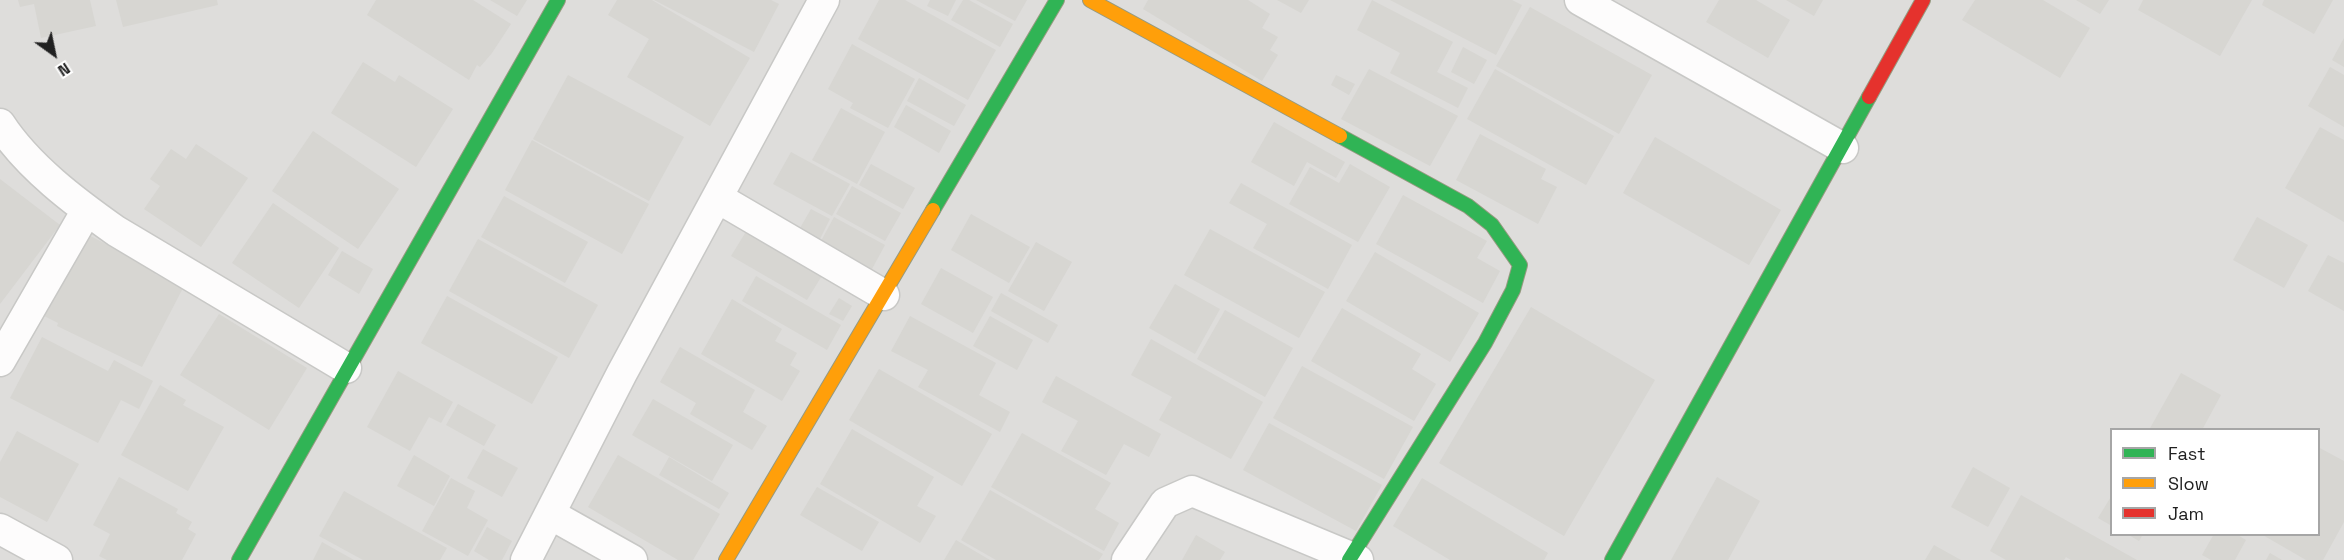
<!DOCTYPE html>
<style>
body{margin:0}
#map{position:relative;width:2344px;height:560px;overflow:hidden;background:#efeeea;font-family:"Space Grotesk",sans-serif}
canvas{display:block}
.legend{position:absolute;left:2110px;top:428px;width:210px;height:108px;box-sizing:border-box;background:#fff;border:2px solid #a6a6a6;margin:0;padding:8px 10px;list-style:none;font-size:18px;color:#212121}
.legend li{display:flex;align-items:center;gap:12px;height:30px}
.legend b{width:30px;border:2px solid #a6a6a6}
.north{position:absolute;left:24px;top:24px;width:60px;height:60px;-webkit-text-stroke:4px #fff;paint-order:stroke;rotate:147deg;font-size:16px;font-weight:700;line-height:24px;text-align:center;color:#212121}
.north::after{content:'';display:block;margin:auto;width:21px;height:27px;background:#212121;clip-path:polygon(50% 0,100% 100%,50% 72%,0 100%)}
</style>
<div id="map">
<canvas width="2344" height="560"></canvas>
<ul class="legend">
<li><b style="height:8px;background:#30b455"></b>Fast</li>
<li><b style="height:8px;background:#ff9f0a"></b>Slow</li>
<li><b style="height:8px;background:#e5322d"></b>Jam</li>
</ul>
<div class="north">N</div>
</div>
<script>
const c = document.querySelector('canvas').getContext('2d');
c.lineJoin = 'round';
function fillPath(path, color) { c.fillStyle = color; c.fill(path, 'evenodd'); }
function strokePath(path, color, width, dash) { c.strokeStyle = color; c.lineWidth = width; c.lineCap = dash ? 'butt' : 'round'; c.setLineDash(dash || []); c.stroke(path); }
fillPath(new Path2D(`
 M 0,0 L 2344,0 L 2344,560 L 0,560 ZM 2112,430 L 2318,430 L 2318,534 L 2112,534 Z`), '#dedddb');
fillPath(new Path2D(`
 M 18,0 L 90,0 L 96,26 L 41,38 L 34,4 L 20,7 Z
 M 116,0 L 217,0 L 218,5 L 123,27 Z
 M 376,0 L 473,0 L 511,24 L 492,53 L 480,67 L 477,65 L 469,80 L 367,15 Z
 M 490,0 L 527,0 L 517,16 Z
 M 617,0 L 652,0 L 750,58 L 710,126 L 627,77 L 649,39 L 608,15 Z
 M 654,0 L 771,0 L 779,4 L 754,52 Z
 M 879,0 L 905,0 L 996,50 L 968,100 L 858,39 Z
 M 930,0 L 956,0 L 948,16 L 927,6 Z
 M 963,0 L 969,0 L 1013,24 L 1000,47 L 951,20 Z
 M 976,0 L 1027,0 L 1015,21 Z
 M 1148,0 L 1248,0 L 1270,14 L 1262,28 L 1278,37 L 1270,50 L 1278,55 L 1262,81 L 1143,9 Z
 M 1277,0 L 1309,0 L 1301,13 Z
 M 1372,0 L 1453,42 L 1437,72 L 1468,88 L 1458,108 L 1390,73 L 1400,53 L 1357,30 Z
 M 1390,0 L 1512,0 L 1522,5 L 1496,55 Z
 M 1719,0 L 1756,0 L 1790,20 L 1768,58 L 1706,22 Z
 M 1786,0 L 1823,0 L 1814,16 Z
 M 1975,0 L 2043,0 L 2090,28 L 2060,78 L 1962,20 Z
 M 2076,0 L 2109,0 L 2100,14 Z
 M 2143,0 L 2252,0 L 2220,56 L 2138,10 Z
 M 2264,0 L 2333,0 L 2314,34 L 2262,5 Z
 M 1530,7 L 1652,75 L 1619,134 L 1496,66 Z
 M 2344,38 L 2344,67 L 2332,60 Z
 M 852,44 L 915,79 L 888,128 L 850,108 L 853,103 L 828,89 Z
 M 1463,47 L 1487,60 L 1474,84 L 1451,72 Z
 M 363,62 L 395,82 L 399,75 L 453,109 L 416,167 L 331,113 Z
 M 2330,67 L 2344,75 L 2344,127 L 2308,106 Z
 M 1369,69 L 1458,116 L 1430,166 L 1341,119 Z
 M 1495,69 L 1614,136 L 1586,185 L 1467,119 Z
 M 568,75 L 684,137 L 649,201 L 533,139 Z
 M 1336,75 L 1355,84 L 1349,95 L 1331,85 Z
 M 919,78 L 966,105 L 954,126 L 907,101 Z
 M 906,105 L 951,131 L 939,153 L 894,127 Z
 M 841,108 L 885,132 L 857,184 L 812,160 Z
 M 1274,122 L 1345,162 L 1336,178 L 1307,162 L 1294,186 L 1251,162 Z
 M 2320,127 L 2344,140 L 2344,222 L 2285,188 Z
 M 313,131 L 399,189 L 358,249 L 272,191 Z
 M 1480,134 L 1546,169 L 1541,179 L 1557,187 L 1538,224 L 1456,180 Z
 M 1655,137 L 1781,210 L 1749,265 L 1623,193 Z
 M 532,140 L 649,204 L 622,254 L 505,190 Z
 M 196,144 L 248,178 L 201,247 L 144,209 L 160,186 L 150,179 L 171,149 L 186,159 Z
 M 791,152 L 850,184 L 832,216 L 773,184 Z
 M 871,164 L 915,188 L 903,209 L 859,185 Z
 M 1350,164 L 1390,187 L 1358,242 L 1289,204 L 1310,167 L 1339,183 Z
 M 0,179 L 60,225 L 0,304 Z
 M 1241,183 L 1352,245 L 1328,289 L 1253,248 L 1267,224 L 1229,203 Z
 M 852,186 L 901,213 L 885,241 L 836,214 Z
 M 1403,195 L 1487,241 L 1477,258 L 1500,271 L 1483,303 L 1376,244 Z
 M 504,196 L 588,242 L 565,283 L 481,237 Z
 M 273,203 L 339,248 L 299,308 L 232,263 Z
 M 811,209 L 830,219 L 820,239 L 800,228 Z
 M 971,214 L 1030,247 L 1009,283 L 951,250 Z
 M 834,217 L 885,245 L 872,269 L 821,241 Z
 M 2257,217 L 2308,245 L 2284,288 L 2233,260 Z
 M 1210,229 L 1325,292 L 1299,338 L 1184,275 Z
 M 747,230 L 823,274 L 807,300 L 731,256 Z
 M 83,232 L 157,271 L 155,274 L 183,288 L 142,367 L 57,326 L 58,323 L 40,314 Z
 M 478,239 L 598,305 L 569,358 L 449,291 Z
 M 1036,242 L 1072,262 L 1044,311 L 1008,291 Z
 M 342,251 L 373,269 L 359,294 L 328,275 Z
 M 1375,252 L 1479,313 L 1450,362 L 1346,301 Z
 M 2328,255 L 2344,263 L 2344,311 L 2308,291 Z
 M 941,268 L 993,297 L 973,333 L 921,304 Z
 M 756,276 L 841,325 L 827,350 L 742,301 Z
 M 1175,284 L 1220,309 L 1195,354 L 1149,328 Z
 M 1001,293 L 1058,325 L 1048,343 L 991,311 Z
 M 447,296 L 558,357 L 532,404 L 421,343 Z
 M 839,298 L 852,306 L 843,321 L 829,314 Z
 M 732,299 L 782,329 L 775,341 L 797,353 L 790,365 L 800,371 L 782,401 L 701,354 Z
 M 1531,307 L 1655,380 L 1564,536 L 1439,463 Z
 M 1342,308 L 1421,354 L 1412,369 L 1436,384 L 1414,421 L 1311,361 Z
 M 1225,310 L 1293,348 L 1265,397 L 1197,359 Z
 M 219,314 L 307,368 L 269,430 L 180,375 Z
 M 910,316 L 996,363 L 979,395 L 1010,412 L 1000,432 L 918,387 L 928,370 L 891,351 Z
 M 990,316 L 1033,340 L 1017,370 L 973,346 Z
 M 42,337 L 108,371 L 114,360 L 153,381 L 139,409 L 121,400 L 98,443 L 10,398 Z
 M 1151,339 L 1263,402 L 1231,459 L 1159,420 L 1172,397 L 1131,375 Z
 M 680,347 L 755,390 L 743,412 L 767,426 L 752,450 L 690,414 L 696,403 L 660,382 Z
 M 1302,366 L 1413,427 L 1384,479 L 1273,418 Z
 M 879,369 L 992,434 L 962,486 L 849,420 Z
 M 398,371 L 453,402 L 441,423 L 429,417 L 410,451 L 367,427 Z
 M 2181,373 L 2221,395 L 2202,430 L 2149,430 Z
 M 1056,376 L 1161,434 L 1149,457 L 1124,444 L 1106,475 L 1061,451 L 1078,421 L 1042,402 Z
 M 160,385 L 186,400 L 183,405 L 224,427 L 188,491 L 121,455 Z
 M 653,399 L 733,445 L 712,481 L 632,435 Z
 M 458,404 L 496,425 L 484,446 L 446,425 Z
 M 1269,423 L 1382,485 L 1356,531 L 1243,470 Z
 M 852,429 L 934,477 L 917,506 L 936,516 L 920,543 L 820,484 Z
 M 17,431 L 79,464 L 47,522 L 0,497 L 0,462 Z
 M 1022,433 L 1111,483 L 1095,509 L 1119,523 L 1104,551 L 991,487 Z
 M 2318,447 L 2344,461 L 2344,522 L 2323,560 L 2306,560 L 2261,534 L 2318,534 Z
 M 483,449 L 518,468 L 502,497 L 467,478 Z
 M 414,455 L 450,476 L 434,506 L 397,486 Z
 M 618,455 L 720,514 L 693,560 L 678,560 L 588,507 Z
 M 669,457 L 729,493 L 719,509 L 659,475 Z
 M 1973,467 L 2010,488 L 1988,527 L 1951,507 Z
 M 119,477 L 178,509 L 176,513 L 192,522 L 188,529 L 196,534 L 182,560 L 107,560 L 99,556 L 110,534 L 93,525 Z
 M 1717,477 L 1760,501 L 1728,560 L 1671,560 Z
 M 451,478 L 475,491 L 467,508 L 488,520 L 468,556 L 422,531 Z
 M 1422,478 L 1548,553 L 1544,560 L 1450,560 L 1393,526 Z
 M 817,487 L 879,522 L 862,551 L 800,515 Z
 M 990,490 L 1103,554 L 1099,560 L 996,560 L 961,540 Z
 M 344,491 L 447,548 L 440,560 L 363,560 L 319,536 Z
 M 2021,495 L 2137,560 L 2071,560 L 2066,557 L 2064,560 L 2006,560 L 1990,551 Z
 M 2112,495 L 2112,526 L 2098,518 Z
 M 487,527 L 512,541 L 502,560 L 489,560 L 474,551 Z
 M 2127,534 L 2143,534 L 2139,541 Z
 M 2214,534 L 2236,534 L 2246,540 L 2235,560 L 2211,560 L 2202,555 Z
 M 1196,535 L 1225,552 L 1220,560 L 1182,560 Z
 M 956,540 L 990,560 L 944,560 Z
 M 322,542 L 354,560 L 313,560 Z
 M 1934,545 L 1961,560 L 1925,560 Z
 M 2270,553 L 2282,560 L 2266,560 Z`), '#d7d6d2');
const street = new Path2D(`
 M 1580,0 L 1843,148
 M 0,124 C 28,167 75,202 116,231 L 346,368
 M 718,198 L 884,295
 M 0,361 L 87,210
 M 550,514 L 632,560
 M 0,529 L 57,560
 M 526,560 L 622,373 L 824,0
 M 1127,560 L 1165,503 L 1192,491 L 1358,560`);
const fast = new Path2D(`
 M 1340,136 L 1468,206 L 1492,225 L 1520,265 L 1513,290 L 1485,343 L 1349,560
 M 933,210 L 1057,0
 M 239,560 L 558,0
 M 1612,560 L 1869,97`);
const slow = new Path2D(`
 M 1090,0 L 1340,136
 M 726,560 L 933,210`);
const jam = new Path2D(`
 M 1869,97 L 1923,0`);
strokePath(street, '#c8c8c6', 33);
strokePath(fast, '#969a80', 16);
strokePath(slow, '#969a80', 16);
strokePath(jam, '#969a80', 16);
strokePath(street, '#fdfcfc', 30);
strokePath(fast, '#30b455', 14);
strokePath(slow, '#ff9f0a', 14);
strokePath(jam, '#e5322d', 14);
</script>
